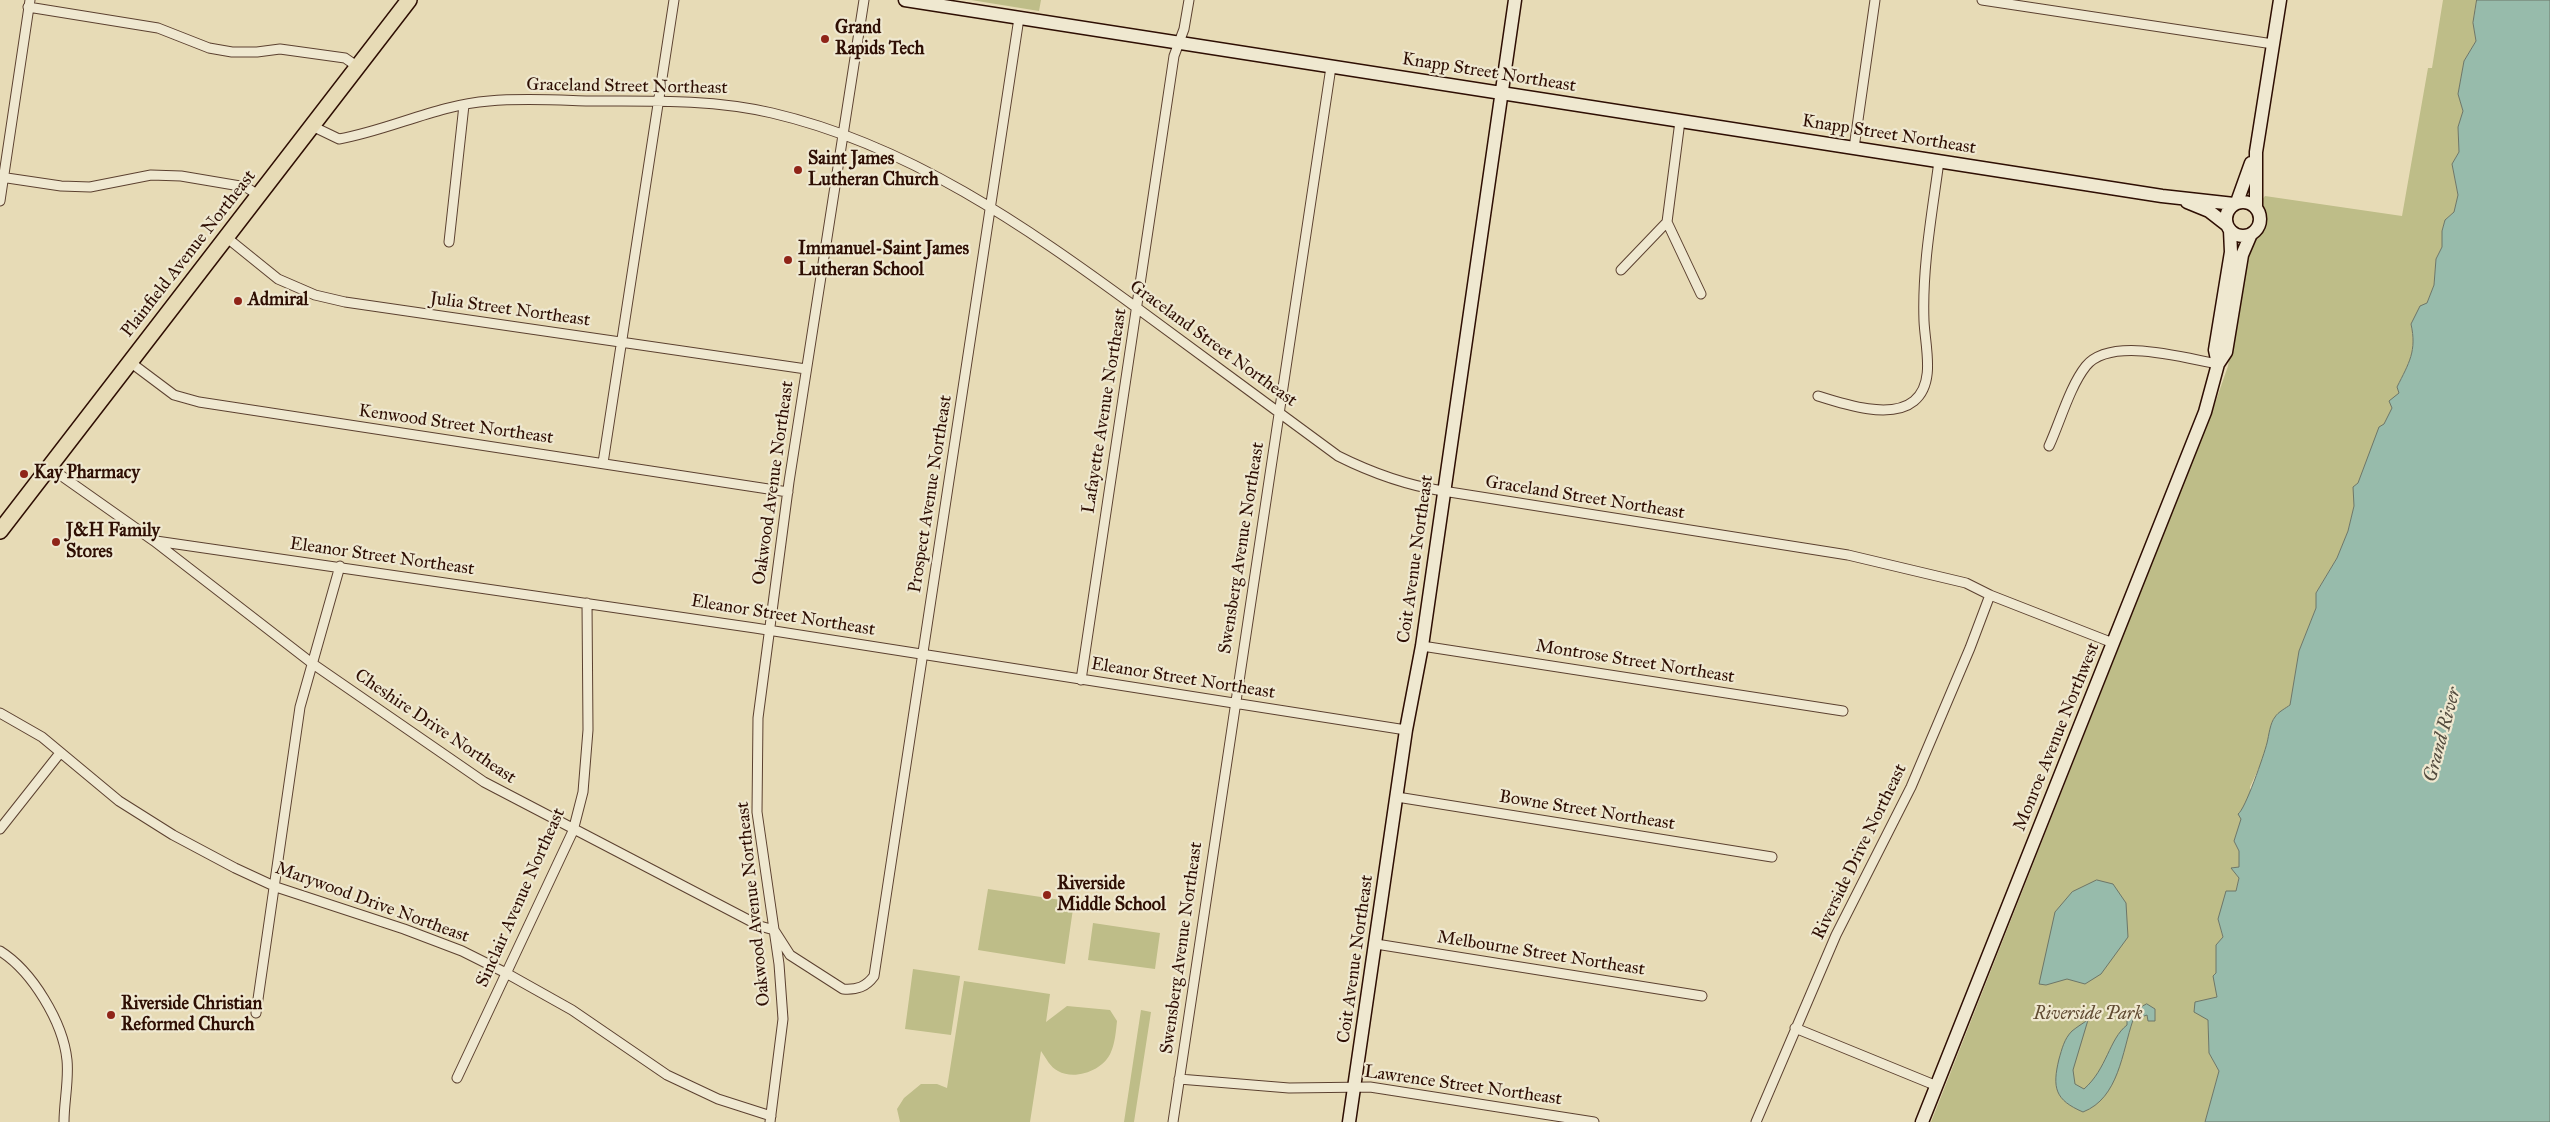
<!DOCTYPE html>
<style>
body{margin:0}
canvas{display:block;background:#e7dbb6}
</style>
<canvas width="2550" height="1122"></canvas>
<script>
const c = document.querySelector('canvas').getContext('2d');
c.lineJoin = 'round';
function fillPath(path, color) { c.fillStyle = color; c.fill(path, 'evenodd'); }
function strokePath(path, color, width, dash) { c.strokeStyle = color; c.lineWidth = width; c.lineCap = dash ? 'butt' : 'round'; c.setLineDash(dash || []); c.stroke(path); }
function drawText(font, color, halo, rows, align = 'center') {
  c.font = font + ' "IM FELL Great Primer",serif'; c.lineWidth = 4.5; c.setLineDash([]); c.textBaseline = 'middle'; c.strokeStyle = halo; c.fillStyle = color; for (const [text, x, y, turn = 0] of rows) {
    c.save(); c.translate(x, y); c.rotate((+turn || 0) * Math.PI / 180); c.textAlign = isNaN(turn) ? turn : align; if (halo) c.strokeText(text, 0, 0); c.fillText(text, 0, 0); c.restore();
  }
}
fillPath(new Path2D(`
 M 971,0 L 1041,0 L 1039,11 Z
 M 2443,0 L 2477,0 L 2473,23 L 2476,41 L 2464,61 L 2458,94 L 2463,111 L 2458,127 L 2459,152 L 2452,164 L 2458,195 L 2454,212 L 2445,220 L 2442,231 L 2442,247 L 2436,259 L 2434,285 L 2427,303 L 2411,324 C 2417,351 2409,363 2397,387 L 2399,393 L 2358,483 L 2354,487 L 2354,506 L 2348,531 L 2337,558 L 2316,593 L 2316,608 L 2299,651 L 2290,705 L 2275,717 L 2263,759 L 2250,787 L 2250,796 L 2234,841 L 2239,851 L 2239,867 L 2232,868 L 2239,878 L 2236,891 L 2218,919 L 2223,938 L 2216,945 L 2216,973 L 2214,976 L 2217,997 L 2196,1002 L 2208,1020 L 2209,1053 L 2219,1071 L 2205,1122 L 1931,1122 L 2212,412 L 2228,366 L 2246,258 L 2263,225 L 2262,200 L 2265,196 L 2402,216 L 2428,68 L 2432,68 Z
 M 988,889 L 1074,902 L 1065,964 L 978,950 Z
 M 1093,923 L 1160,933 L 1155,969 L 1088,960 Z
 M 913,969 L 960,976 L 951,1035 L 905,1029 Z
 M 964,981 L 1050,994 L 1046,1022 L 1067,1006 L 1110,1010 L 1117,1021 C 1116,1031 1115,1043 1111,1052 C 1104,1070 1075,1081 1058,1071 C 1050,1067 1046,1058 1041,1051 L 1030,1122 L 900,1122 L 897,1109 L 904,1098 L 921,1084 L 937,1084 L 947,1088 Z
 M 1141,1010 L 1151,1012 L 1134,1122 L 1124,1122 Z`), '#bebd88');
const water = new Path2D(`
 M 2477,0 L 2550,0 L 2550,1122 L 2205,1122 L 2219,1071 L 2209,1053 L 2208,1020 L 2194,1012 L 2195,1002 L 2217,997 L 2213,976 L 2216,973 L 2216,945 L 2223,937 L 2218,919 L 2226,891 L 2236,891 L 2239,878 L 2231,868 L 2239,867 L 2239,851 L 2234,841 L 2241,819 L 2238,814 C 2245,810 2264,755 2267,743 C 2269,735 2270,723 2275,717 C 2278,712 2286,708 2290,705 L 2299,651 L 2316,608 L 2316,593 L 2337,558 L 2348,531 L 2354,506 L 2353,487 L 2358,483 L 2379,427 L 2384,424 L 2392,408 L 2389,401 L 2399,393 L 2397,387 C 2409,363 2417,351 2411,324 L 2420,306 L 2427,303 L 2434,285 L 2436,259 L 2442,247 L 2442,231 L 2445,220 L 2454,212 L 2458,195 L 2452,164 L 2459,152 L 2458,127 L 2463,111 L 2458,94 L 2464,61 L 2476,41 L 2473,23 Z
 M 2097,880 L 2113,884 L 2126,903 L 2128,937 L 2101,974 L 2085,984 L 2067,979 L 2046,985 L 2039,984 L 2055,912 L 2072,892 Z
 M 2147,1004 L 2155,1009 L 2155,1021 L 2148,1021 L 2147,1015 L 2133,1020 C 2122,1052 2119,1098 2083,1112 C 2055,1100 2052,1088 2059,1059 C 2062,1049 2064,1039 2072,1031 C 2077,1027 2083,1023 2088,1020 L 2073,1070 L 2075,1084 L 2084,1089 C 2107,1069 2109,1039 2127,1025 L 2127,1015 Z`);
fillPath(water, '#97bbab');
strokePath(water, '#6d7668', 1);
const street = new Path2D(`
 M 1982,0 L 2273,44
 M 28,7 L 158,28 L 209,48 L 232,52 L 257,52 L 280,49 L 345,58 L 358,67
 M 312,126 L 339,139 C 390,130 437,105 489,101 C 522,98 556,100 589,101 C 650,101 712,99 772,113 C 909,145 1025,226 1137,308 C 1204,357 1271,407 1338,456 C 1372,473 1405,485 1443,491 L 1848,555 L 1966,583 L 1990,595 L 2113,643
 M 1854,148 L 1875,0
 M 0,177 L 61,186 L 90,187 L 151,175 L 181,176 L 246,187 L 258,195
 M 0,201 L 30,0
 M 1667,222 L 1680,121
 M 1667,222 L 1701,294
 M 226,237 L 278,279 L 315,295 L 345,302 L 806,369
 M 449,242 L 464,105
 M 1621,270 L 1667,222
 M 130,362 L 174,395 L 199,402 L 788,492
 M 1818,396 C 1843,404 1891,420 1914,401 C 1936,383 1925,346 1924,321 C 1922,267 1932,214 1939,161
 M 2049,446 C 2060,422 2070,386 2086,366 C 2111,336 2184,358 2218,364
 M 603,463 L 674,0
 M 49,467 L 154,541 L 313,664 L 484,782 L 760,926 L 774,930 L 790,955 L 843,989 C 857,990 866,987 874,976 L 1019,18
 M 156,541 L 755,628 L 1406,730
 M 1422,646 L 1843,711
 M 1081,680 L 1174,56 L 1184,29 L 1189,0
 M 0,713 L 42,737 L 119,801 L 173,835 L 235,868 L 276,887 L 404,929 L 462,951 L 506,973 L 572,1010 L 667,1075 L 718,1099 L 771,1116
 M 1397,797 L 1772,857
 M 0,829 L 60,753
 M 1376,944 L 1702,996
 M 0,951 C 32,971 63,1022 67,1060 C 69,1080 64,1102 64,1122
 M 256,1013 L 300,707 L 340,566
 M 1795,1028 L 1937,1086
 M 457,1078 L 573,831 L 583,792 L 588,730 L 587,603
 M 1179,1079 L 1289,1088 L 1370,1087 L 1594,1122
 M 770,1122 L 783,1019 L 779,964 L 757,812 L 758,718 L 789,482 L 864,0
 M 1173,1122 L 1331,67
 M 1756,1122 L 1836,935 L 1911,787 L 1970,648 L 1990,595`);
const secondary = new Path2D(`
 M 905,0 L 2162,196 L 2234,204
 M2226 219a17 17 0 1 1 34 0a17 17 0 1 1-34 0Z
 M 2187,202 L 2209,211 L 2227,225
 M 2237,202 L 2251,163
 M 2256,207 L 2256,152 L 2280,0
 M 2218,364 L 2215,350 L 2231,252 L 2230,230
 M 1349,1122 L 1406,730 L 1422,646 L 1515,0
 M 1922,1122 L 2205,412 L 2218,364 L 2226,352 L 2242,255 L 2251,234`);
const primary = new Path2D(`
 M 0,531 L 409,0`);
strokePath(street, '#5c4130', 11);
strokePath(secondary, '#2e0e03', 15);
strokePath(primary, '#2e0e03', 18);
strokePath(street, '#efe8d0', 9);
strokePath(secondary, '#efe8d0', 12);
strokePath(primary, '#e7dbb6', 15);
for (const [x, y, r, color] of [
 [825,39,5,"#8f2418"],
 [798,170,5,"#8f2418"],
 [788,260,5,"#8f2418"],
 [238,301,5,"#8f2418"],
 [24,474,5,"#8f2418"],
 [56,542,5,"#8f2418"],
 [1047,895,5,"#8f2418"],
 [111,1015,5,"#8f2418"]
]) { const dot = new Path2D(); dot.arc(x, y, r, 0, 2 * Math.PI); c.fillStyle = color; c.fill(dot); strokePath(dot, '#efe8d0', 2); }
drawText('bold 18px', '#2e0e03', '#efe8d0', [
 ["Grand",835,29],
 ["Rapids Tech",835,50],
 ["Saint James",808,160],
 ["Lutheran Church",808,181],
 ["Immanuel-Saint James",798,250],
 ["Lutheran School",798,271],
 ["Admiral",248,301],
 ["Kay Pharmacy",34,474],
 ["J&H Family",66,532],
 ["Stores",66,553],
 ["Riverside",1057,885],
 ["Middle School",1057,906],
 ["Riverside Christian",121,1005],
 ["Reformed Church",121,1026]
], 'left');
drawText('18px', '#2e0e03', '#efe8d0', [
 ["Knapp Street Northeast",1489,73,9],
 ["Graceland Street Northeast",627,87,1],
 ["Knapp Street Northeast",1889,135,9],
 ["Plainfield Avenue Northeast",189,254,-52],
 ["Julia Street Northeast",510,310,8],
 ["Graceland Street Northeast",1213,344,36],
 ["Lafayette Avenue Northeast",1105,411,-81],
 ["Kenwood Street Northeast",456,425,8],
 ["Oakwood Avenue Northeast",774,483,-82],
 ["Prospect Avenue Northeast",931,494,-81],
 ["Graceland Street Northeast",1585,498,9],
 ["Swensberg Avenue Northeast",1242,548,-81],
 ["Eleanor Street Northeast",382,557,8],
 ["Coit Avenue Northeast",1416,559,-82],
 ["Eleanor Street Northeast",783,616,9],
 ["Montrose Street Northeast",1635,662,9],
 ["Eleanor Street Northeast",1183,679,9],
 ["Cheshire Drive Northeast",435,727,34],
 ["Monroe Avenue Northwest",2057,737,-68],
 ["Bowne Street Northeast",1587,811,9],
 ["Riverside Drive Northeast",1860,852,-64],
 ["Sinclair Avenue Northeast",521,898,-66],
 ["Marywood Drive Northeast",372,903,20],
 ["Oakwood Avenue Northeast",754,904,-96],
 ["Swensberg Avenue Northeast",1182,948,-82],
 ["Melbourne Street Northeast",1541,954,9],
 ["Coit Avenue Northeast",1356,959,-82],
 ["Lawrence Street Northeast",1463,1086,8]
]);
drawText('italic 18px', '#604b32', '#efe8d0', [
 ["Riverside Park",2088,1015]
]);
drawText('italic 19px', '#534b3e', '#efe8d0', [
 ["Grand River",2443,735,-75]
]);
</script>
